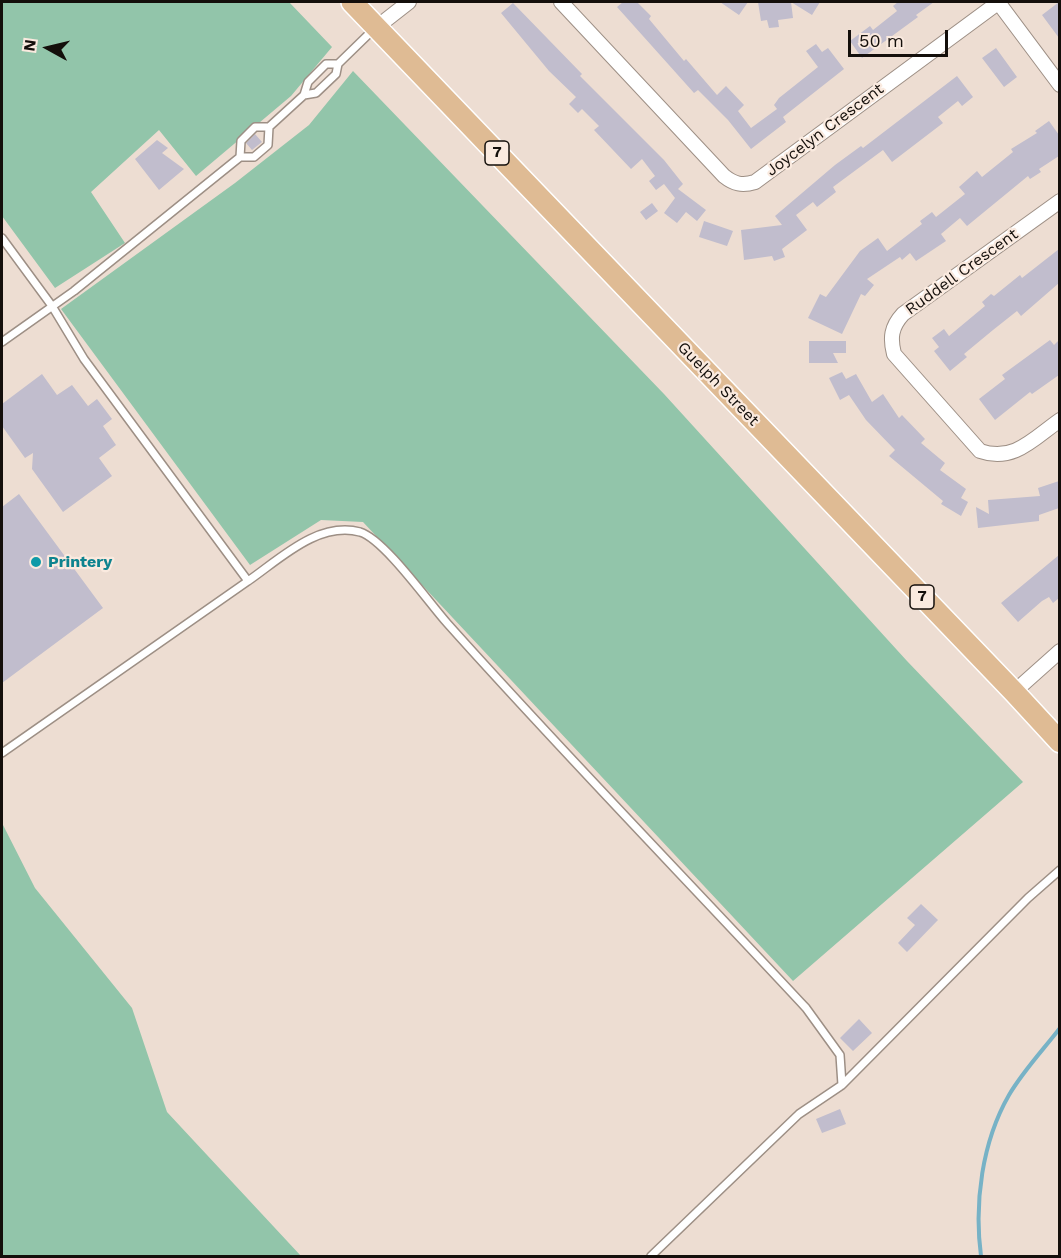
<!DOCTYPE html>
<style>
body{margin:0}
#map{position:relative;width:1061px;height:1258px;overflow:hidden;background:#edddd2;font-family:"Work Sans",sans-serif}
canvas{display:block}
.frame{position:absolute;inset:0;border:3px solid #140f0b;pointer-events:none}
.north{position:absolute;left:18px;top:18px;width:60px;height:60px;-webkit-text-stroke:4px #faeadf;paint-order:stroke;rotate:278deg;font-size:16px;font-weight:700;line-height:24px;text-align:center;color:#140f0b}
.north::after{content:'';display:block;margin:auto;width:21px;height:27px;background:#140f0b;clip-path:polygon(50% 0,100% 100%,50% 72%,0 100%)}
.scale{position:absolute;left:848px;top:30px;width:100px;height:27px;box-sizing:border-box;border:3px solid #140f0b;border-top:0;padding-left:8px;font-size:18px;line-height:21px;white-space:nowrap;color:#140f0b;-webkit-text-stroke:4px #faeadf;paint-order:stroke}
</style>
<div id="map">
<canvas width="1061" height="1258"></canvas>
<div class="frame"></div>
<div class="north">N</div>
<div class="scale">50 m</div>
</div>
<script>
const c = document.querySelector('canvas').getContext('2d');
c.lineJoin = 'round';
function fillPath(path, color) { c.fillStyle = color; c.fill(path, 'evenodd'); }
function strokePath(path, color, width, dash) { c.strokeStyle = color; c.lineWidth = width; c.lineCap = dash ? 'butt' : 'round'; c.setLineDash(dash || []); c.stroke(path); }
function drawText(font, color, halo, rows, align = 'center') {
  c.font = font + ' "Work Sans",sans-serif'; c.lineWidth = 4.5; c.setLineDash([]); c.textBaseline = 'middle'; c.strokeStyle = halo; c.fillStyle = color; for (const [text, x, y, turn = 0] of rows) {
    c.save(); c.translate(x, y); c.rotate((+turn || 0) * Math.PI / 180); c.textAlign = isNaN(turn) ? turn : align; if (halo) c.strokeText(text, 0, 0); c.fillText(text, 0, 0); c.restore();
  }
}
fillPath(new Path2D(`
 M 2,2 L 289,2 L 332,47 L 291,96 L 196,176 L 159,130 L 91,192 L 125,243 L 55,288 L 2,216 Z
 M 353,71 L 664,394 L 907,661 L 1023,782 L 793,981 L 363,522 L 321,520 L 250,565 L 61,309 L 235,183 L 309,125 Z
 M 2,823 L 35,888 L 132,1008 L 167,1112 L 301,1256 L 2,1256 Z`), '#92c5aa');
strokePath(new Path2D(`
 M 981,1256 C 974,1203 982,1142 1009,1095 C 1023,1071 1043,1050 1060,1028`), '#77b2c6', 4);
fillPath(new Path2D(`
 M 623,2 L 637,2 L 651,16 L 649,19 L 684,61 L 686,59 L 717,95 L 726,86 L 744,105 L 738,111 L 751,128 L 777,109 L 774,105 L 779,98 L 818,67 L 806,51 L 816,44 L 822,52 L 828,48 L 844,69 L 783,117 L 786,122 L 751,149 L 728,120 L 698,90 L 694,93 L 617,7 Z
 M 720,2 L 748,2 L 739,15 Z
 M 758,2 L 820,2 L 812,15 L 791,2 L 793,18 L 778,20 L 779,27 L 769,28 L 767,20 L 761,21 Z
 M 898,2 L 934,2 L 916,15 L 918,17 L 862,58 L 850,41 L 870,26 L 873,30 L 897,11 L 893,6 Z
 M 1059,2 L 1059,38 L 1042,15 Z
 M 513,3 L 582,74 L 580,76 L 664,160 L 683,184 L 678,189 L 706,210 L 697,221 L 686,212 L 677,223 L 664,213 L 675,198 L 664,184 L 656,190 L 649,181 L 655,176 L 642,159 L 631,169 L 594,130 L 599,126 L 582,109 L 578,113 L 569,104 L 576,97 L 549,71 L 501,13 Z
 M 996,48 L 1017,77 L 1004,87 L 982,58 Z
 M 957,76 L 973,97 L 962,106 L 958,101 L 938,117 L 943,123 L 892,162 L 883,150 L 833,187 L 836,192 L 817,207 L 813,202 L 796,215 L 807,230 L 782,249 L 785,257 L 774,261 L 772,256 L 744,260 L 741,230 L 782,225 L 775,216 L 835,165 L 861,146 L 863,148 Z
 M 1049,121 L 1059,135 L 1059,156 L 1039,169 L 1041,172 L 1030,179 L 1028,176 L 967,226 L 960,218 L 941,234 L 946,241 L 916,261 L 910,253 L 902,260 L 900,257 L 867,279 L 874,285 L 865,296 L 861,294 L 842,334 L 808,318 L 820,294 L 826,297 L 860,251 L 878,238 L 887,251 L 922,224 L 920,221 L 932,212 L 936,217 L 965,194 L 959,187 L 977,171 L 982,177 L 1013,152 L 1011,149 L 1037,133 L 1035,131 Z
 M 255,134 L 262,142 L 252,150 L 246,143 Z
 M 157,140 L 168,148 L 162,153 L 184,169 L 159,190 L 135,159 Z
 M 652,203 L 658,211 L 646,220 L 640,212 Z
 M 704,221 L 733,231 L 727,246 L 699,237 Z
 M 1059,249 L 1059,283 L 1021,316 L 1017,311 L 993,330 L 964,354 L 967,357 L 950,371 L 934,351 L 939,347 L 932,338 L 944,329 L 949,336 L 985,306 L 982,302 L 991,294 L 994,296 L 1020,275 L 1022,278 Z
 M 1050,340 L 1054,345 L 1059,340 L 1059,375 L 1032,394 L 1030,392 L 995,420 L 979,399 L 1005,379 L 1002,375 Z
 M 809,341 L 846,341 L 846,353 L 833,353 L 838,363 L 809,363 Z
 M 842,372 L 846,379 L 856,374 L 872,402 L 883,394 L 899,418 L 902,415 L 925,439 L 921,443 L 945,463 L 940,470 L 966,489 L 961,498 L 968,502 L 961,516 L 941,504 L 943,501 L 889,456 L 895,450 L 866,420 L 849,395 L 840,400 L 829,378 Z
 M 42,374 L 57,395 L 72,385 L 88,406 L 97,399 L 112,419 L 103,426 L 116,445 L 99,458 L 112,476 L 63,512 L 32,469 L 33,453 L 25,458 L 2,426 L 2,404 Z
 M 1059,481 L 1059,508 L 1039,515 L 1039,521 L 978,528 L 976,507 L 989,514 L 988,500 L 1040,496 L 1038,488 Z
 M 19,494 L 103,608 L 2,683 L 2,507 Z
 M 1059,555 L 1059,598 L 1053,603 L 1049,597 L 1042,601 L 1018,622 L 1001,603 Z
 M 921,904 L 938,920 L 907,952 L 898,943 L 915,925 L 907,918 Z
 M 859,1019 L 872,1033 L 853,1051 L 840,1038 Z
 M 840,1109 L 846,1124 L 822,1133 L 816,1119 Z`), '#c1bdcd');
const service = new Path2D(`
 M 304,95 L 316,93 L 336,74 L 338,64 L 375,28
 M 240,157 L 241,141 L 255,127 L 269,127 L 304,95 L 308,82 L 326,64 L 338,64
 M 2,238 L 52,306 L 84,359 L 248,581 L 2,753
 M 2,342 L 74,291 L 240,157 L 254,157 L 268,145 L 269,127
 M 248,581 C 280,559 318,521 360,532 C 384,539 429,603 447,623 C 564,754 687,880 806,1008 L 840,1055 L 842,1085 L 799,1114 L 651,1256
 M 842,1085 L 1028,898 L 1060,870`);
const minor = new Path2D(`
 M 561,2 L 724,176 C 734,184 742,186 755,182 L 999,2
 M 998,2 L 1060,85
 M 377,27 L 409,2
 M 1060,201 L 903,314 C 891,327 890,338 894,354 L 980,451 C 1014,463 1034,438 1060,420
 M 1014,692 L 1060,651`);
const primary = new Path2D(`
 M 352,2 L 1014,692 L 1060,742`);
strokePath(service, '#9d8f85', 10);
strokePath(minor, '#9d8f85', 16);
strokePath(primary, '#fff', 24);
strokePath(service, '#fff', 7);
strokePath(minor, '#fff', 14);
strokePath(primary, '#dfbb94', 21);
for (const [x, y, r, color] of [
 [36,562,6,"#0f9aa8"]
]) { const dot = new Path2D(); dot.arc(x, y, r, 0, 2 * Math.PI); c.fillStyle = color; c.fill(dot); strokePath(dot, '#faeadf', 2); }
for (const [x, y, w] of [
 [497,153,24],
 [922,597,24]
]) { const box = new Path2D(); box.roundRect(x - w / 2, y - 12, w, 24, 4.5); c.fillStyle = '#faeadf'; c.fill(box); strokePath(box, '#140f0b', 1.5); }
drawText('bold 15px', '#140f0b', null, [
 ["7",497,153],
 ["7",922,597]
]);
drawText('16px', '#140f0b', '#faeadf', [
 ["Joycelyn Crescent",825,130,-37],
 ["Ruddell Crescent",962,272,-36],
 ["Guelph Street",718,384,46]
]);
drawText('bold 16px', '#0d838f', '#faeadf', [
 ["Printery",48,562]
], 'left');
</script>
